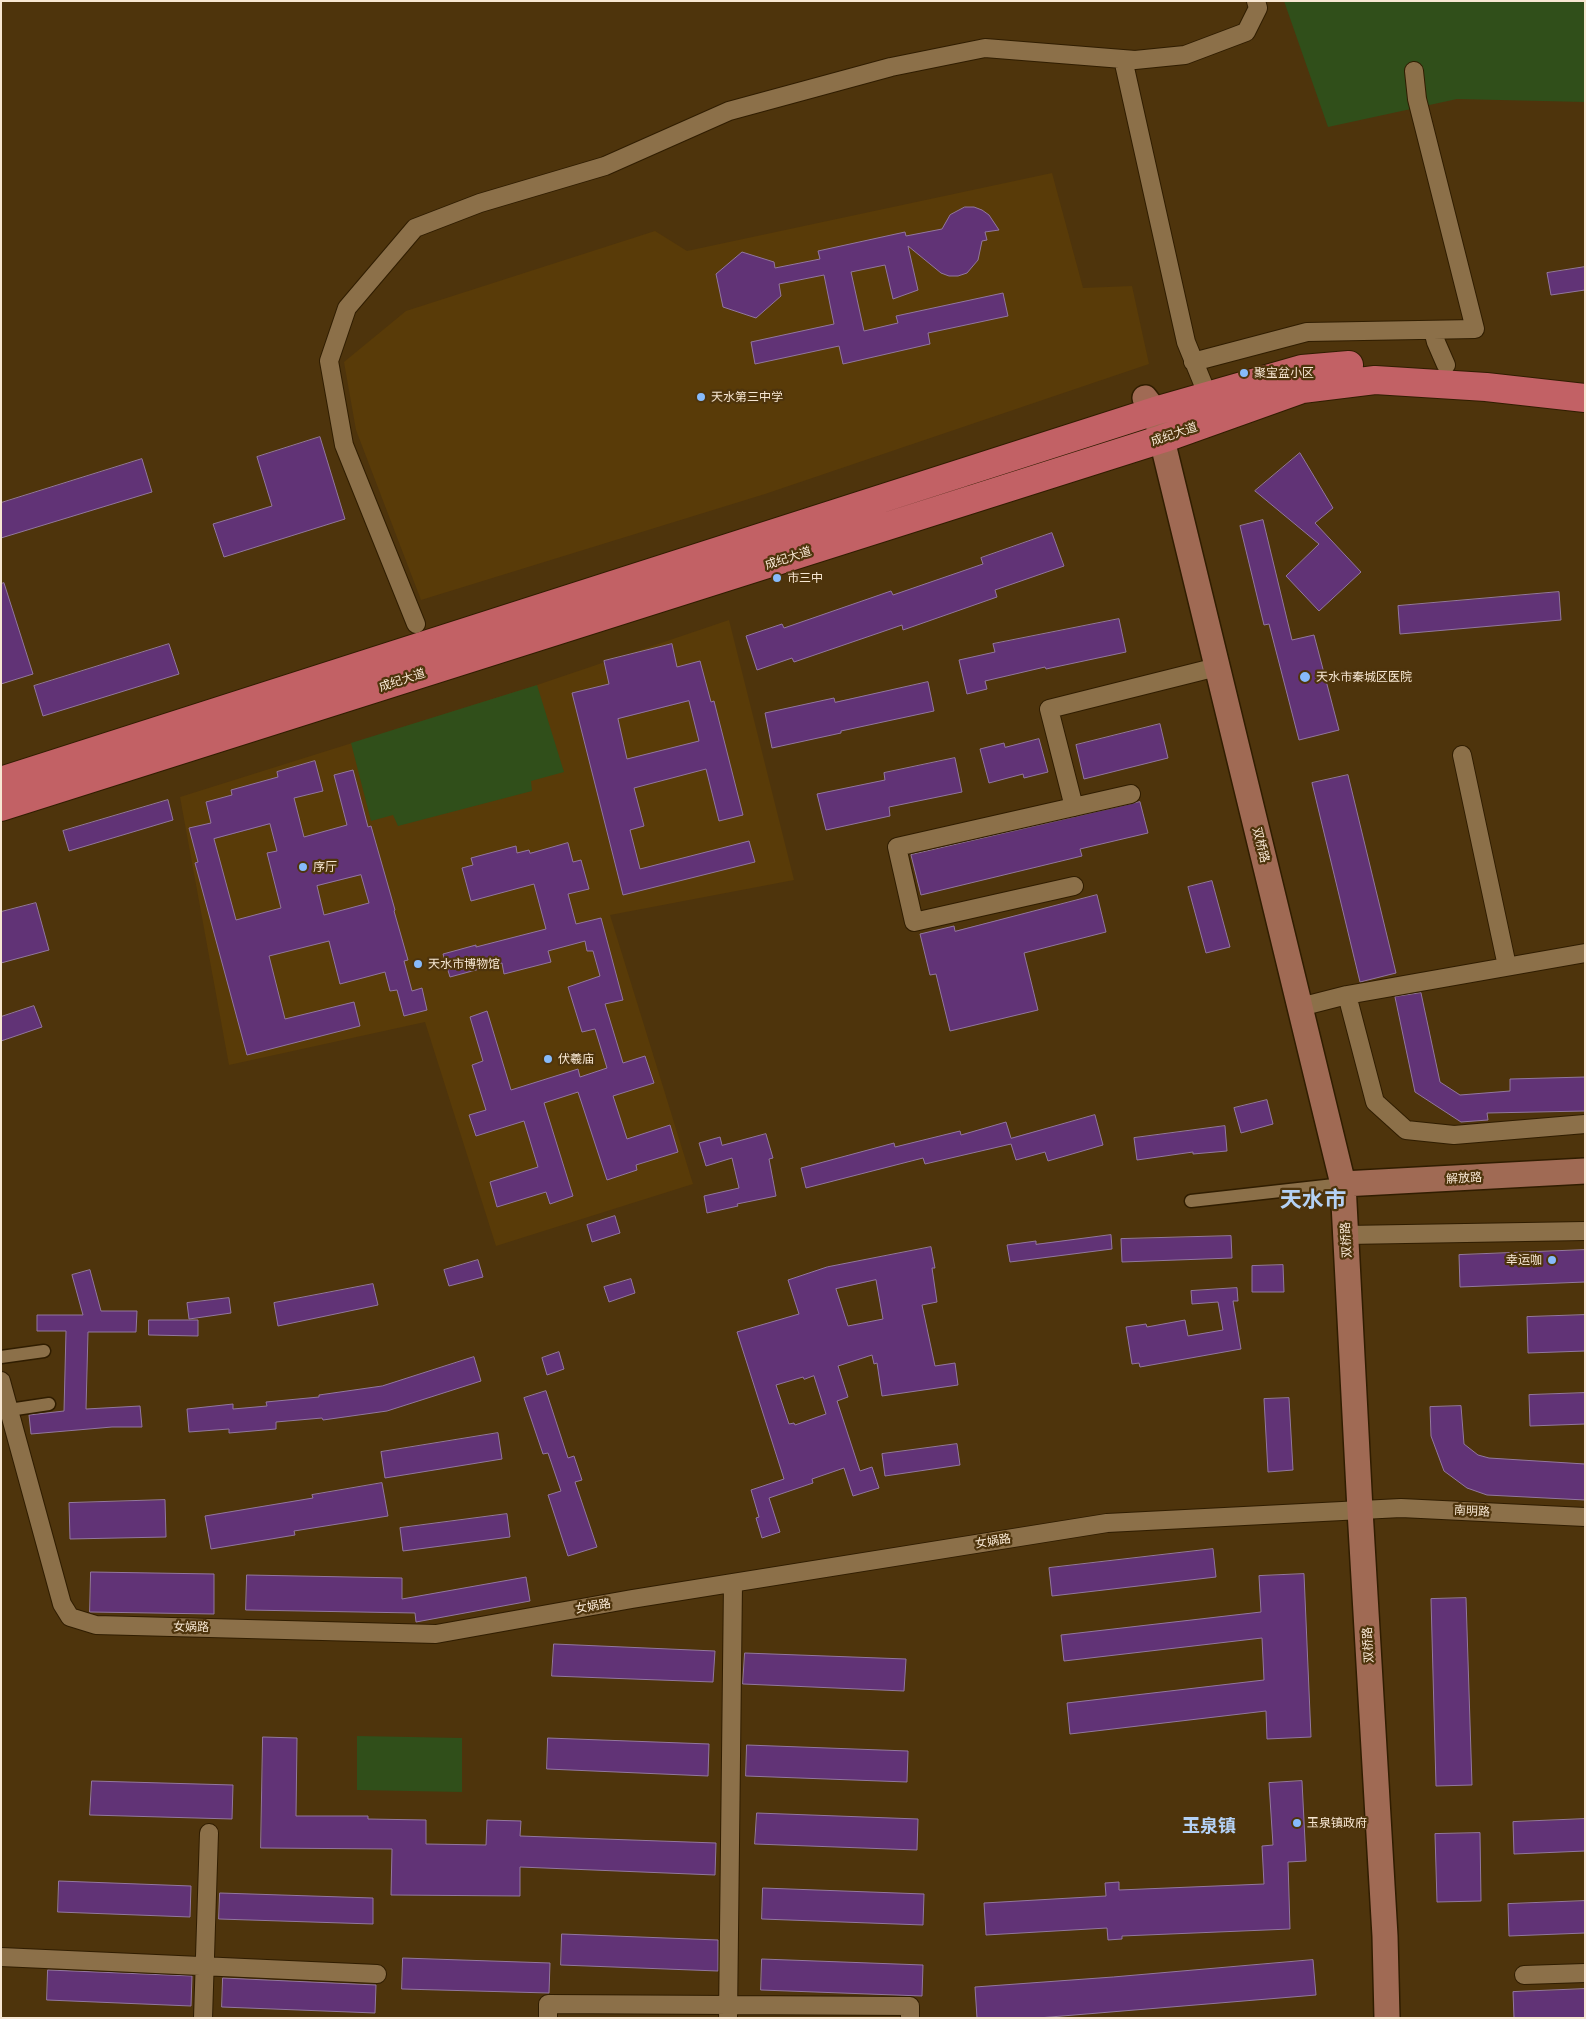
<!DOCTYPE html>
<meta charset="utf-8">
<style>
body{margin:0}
#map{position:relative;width:1586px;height:2019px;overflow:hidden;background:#4e340c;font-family:Barlow,sans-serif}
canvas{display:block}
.frame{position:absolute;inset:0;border:2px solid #f7e7d3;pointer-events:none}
</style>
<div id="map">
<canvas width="1586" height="2019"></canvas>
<div class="frame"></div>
</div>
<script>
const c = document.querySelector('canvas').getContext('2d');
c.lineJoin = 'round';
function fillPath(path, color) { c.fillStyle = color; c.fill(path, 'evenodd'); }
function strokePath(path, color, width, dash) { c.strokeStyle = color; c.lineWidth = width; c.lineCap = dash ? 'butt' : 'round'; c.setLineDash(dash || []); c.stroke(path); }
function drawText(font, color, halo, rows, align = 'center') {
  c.font = font + ' Barlow,"Noto Sans SC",sans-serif'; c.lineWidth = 4.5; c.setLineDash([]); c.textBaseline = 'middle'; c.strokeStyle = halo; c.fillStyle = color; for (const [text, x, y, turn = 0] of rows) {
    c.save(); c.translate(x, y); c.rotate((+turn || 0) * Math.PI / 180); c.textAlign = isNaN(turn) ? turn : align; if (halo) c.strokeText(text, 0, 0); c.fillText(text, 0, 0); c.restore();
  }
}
fillPath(new Path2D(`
 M 1052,173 L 1083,288 L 1132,286 L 1149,364 L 765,494 L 421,600 L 356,430 L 344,362 L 406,311 L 655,231 L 687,251 Z
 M 729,620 L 794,880 L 610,915 L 693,1184 L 496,1246 L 425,1022 L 229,1065 L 180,797 L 537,685 Z`), '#593b08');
fillPath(new Path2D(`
 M 1284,1 L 1585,1 L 1585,102 L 1457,99 L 1328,127 Z
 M 537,685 L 564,772 L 531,781 L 532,791 L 398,826 L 393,815 L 371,821 L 351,743 Z
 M 357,1736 L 462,1738 L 462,1792 L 357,1790 Z`), '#304f1a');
const building = new Path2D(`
 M 965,207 L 974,207 L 982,210 L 989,215 L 999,230 L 985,232 L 987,240 L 982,241 L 978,260 L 967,273 L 958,276 L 949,276 L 941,273 L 908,246 L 918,290 L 893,299 L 885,265 L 851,272 L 864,331 L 898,323 L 896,316 L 1003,293 L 1008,316 L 928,333 L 930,344 L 843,364 L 839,346 L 755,364 L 751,342 L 834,324 L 824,275 L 779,284 L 781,296 L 756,318 L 723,307 L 716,274 L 742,252 L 774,262 L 775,268 L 820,259 L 818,251 L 905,232 L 906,236 L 942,229 L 950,215 Z
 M 1585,267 L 1585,290 L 1551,295 L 1547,273 Z
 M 320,437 L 345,519 L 224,557 L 213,524 L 272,506 L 257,457 Z
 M 1300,453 L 1333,508 L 1315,523 L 1361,572 L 1319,611 L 1286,576 L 1319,544 L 1255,491 Z
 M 142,459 L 152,492 L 1,538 L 1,503 Z
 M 1263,520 L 1292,640 L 1314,635 L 1339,730 L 1299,740 L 1269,624 L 1264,625 L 1240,526 Z
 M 1052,533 L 1064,566 L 995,590 L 997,597 L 903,630 L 902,625 L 794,662 L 792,658 L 757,670 L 746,636 L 782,624 L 784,628 L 891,591 L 893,595 L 983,564 L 981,558 Z
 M 4,583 L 33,674 L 1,684 L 1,584 Z
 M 1559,592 L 1561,620 L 1400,634 L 1398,606 Z
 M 1119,619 L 1126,652 L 1046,669 L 1045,667 L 985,681 L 987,689 L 967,694 L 959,660 L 995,652 L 993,644 Z
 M 169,644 L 179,674 L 43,716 L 34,686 Z
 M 672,644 L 677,667 L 700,661 L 711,702 L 714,701 L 743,815 L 719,821 L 706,769 L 634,788 L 644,826 L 630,830 L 640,869 L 749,841 L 755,862 L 623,895 L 572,693 L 609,684 L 604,661 ZM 689,701 L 699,741 L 627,759 L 618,719 Z
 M 928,682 L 934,711 L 841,731 L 841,733 L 772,748 L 765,713 L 834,698 L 835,702 Z
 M 1160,724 L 1168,758 L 1084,779 L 1076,745 Z
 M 1039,739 L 1048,772 L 1024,778 L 1023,774 L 989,783 L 980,749 L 1004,743 L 1005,747 Z
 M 955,758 L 962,792 L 889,807 L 890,816 L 826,830 L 817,794 L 885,780 L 884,773 Z
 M 315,761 L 323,791 L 294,798 L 304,837 L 347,825 L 334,775 L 353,770 L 368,827 L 371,826 L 395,910 L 394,911 L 408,960 L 404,961 L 412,991 L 422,988 L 427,1010 L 404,1016 L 397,990 L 390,991 L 385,972 L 340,984 L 329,941 L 269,956 L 285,1019 L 354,1002 L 360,1026 L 247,1055 L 195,863 L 198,862 L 189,828 L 211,823 L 206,802 L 232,795 L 231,790 L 278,777 L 277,772 ZM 270,824 L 277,851 L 267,853 L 281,908 L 236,920 L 214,839 ZM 361,875 L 369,903 L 324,915 L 317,886 Z
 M 1348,775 L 1396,973 L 1360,982 L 1312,783 Z
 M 168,800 L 173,820 L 69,851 L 63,831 Z
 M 1140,802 L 1148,833 L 1080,849 L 1082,856 L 921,895 L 911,855 Z
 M 568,843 L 573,862 L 581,860 L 589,889 L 568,894 L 576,924 L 601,918 L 623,1000 L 605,1004 L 623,1063 L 645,1056 L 654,1083 L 613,1096 L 627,1139 L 670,1125 L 678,1152 L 636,1165 L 637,1170 L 607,1180 L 578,1092 L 544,1103 L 573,1196 L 550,1204 L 546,1192 L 497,1207 L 490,1182 L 538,1167 L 524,1121 L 476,1136 L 469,1115 L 486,1110 L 472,1065 L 483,1061 L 470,1017 L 487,1011 L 511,1090 L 578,1069 L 580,1077 L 607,1068 L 595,1029 L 582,1032 L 568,987 L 600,976 L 593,951 L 587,951 L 585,941 L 548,951 L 551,962 L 504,974 L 502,963 L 450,977 L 443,954 L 476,945 L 476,947 L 546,929 L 534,884 L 471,901 L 462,868 L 473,865 L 471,858 L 516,846 L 517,853 L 529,850 L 530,853 Z
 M 1212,881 L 1230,947 L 1206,953 L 1188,887 Z
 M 1097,895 L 1106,932 L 1024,953 L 1038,1010 L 950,1031 L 936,974 L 930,975 L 920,934 L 954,926 L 955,931 Z
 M 36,903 L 49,950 L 1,963 L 1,912 Z
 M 1421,993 L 1440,1082 L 1460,1095 L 1510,1091 L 1510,1079 L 1585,1077 L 1585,1111 L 1487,1113 L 1488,1120 L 1461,1122 L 1415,1092 L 1395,997 Z
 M 34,1006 L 42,1027 L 1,1041 L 1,1017 Z
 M 1267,1100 L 1273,1124 L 1241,1133 L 1234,1108 Z
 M 1095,1115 L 1103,1145 L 1048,1161 L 1045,1152 L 1016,1160 L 1011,1144 L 925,1164 L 923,1158 L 806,1188 L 801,1168 L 894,1143 L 895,1147 L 960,1131 L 961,1135 L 1006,1122 L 1011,1138 Z
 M 1225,1126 L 1227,1151 L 1193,1154 L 1193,1152 L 1137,1160 L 1134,1138 Z
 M 766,1134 L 773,1158 L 769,1159 L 776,1196 L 737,1204 L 738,1206 L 707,1213 L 704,1196 L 739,1188 L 732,1158 L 706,1166 L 699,1143 L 720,1137 L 722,1145 Z
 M 615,1216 L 620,1233 L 592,1242 L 587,1225 Z
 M 1111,1235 L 1112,1249 L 1010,1262 L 1007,1245 L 1036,1241 L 1036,1244 Z
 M 1231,1236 L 1232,1258 L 1122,1262 L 1121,1239 Z
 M 931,1247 L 935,1268 L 932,1268 L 937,1302 L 922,1305 L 935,1366 L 955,1363 L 958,1385 L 882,1396 L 877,1363 L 874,1364 L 872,1355 L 838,1366 L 848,1397 L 837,1401 L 860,1471 L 872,1467 L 879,1488 L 853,1496 L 844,1468 L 812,1479 L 813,1483 L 769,1498 L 780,1532 L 762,1538 L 756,1518 L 759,1517 L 751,1490 L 784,1479 L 737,1332 L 799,1314 L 788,1280 L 827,1267 ZM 876,1280 L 883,1319 L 848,1326 L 836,1289 ZM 814,1376 L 826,1414 L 795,1425 L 794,1423 L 789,1424 L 776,1385 L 803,1377 L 804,1379 Z
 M 1585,1250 L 1585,1282 L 1460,1287 L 1459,1255 Z
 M 478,1260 L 483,1277 L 449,1286 L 444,1270 Z
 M 1283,1265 L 1284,1292 L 1252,1292 L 1252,1266 Z
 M 90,1270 L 101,1311 L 137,1311 L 136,1332 L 88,1332 L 86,1409 L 140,1406 L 142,1427 L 112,1427 L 31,1434 L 29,1415 L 64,1411 L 66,1331 L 37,1331 L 37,1315 L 83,1315 L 72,1275 Z
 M 631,1279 L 635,1293 L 609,1302 L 604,1287 Z
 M 373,1284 L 378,1305 L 278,1326 L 274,1303 Z
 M 1237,1288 L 1238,1301 L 1233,1301 L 1241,1349 L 1140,1367 L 1139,1363 L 1132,1364 L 1126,1327 L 1146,1324 L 1147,1327 L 1185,1320 L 1188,1336 L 1223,1330 L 1218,1302 L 1192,1304 L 1191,1291 Z
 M 229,1298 L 231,1313 L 189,1319 L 187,1303 Z
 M 1585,1315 L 1585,1351 L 1528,1353 L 1527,1317 Z
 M 149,1320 L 198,1320 L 198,1336 L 149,1335 Z
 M 559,1352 L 564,1369 L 547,1375 L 542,1358 Z
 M 474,1357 L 481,1381 L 387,1411 L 323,1420 L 322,1418 L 276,1422 L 276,1429 L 229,1433 L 229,1429 L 189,1432 L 187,1409 L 233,1404 L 233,1409 L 267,1406 L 266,1402 L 319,1397 L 319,1395 L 382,1386 Z
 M 546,1391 L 568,1458 L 574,1456 L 582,1480 L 575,1482 L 597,1547 L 568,1556 L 548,1495 L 561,1491 L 548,1453 L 543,1454 L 524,1398 Z
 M 1585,1393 L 1585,1424 L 1530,1426 L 1529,1395 Z
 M 1289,1398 L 1293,1470 L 1268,1472 L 1264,1399 Z
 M 1461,1406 L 1464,1444 L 1478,1455 L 1489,1458 L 1585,1464 L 1585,1500 L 1487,1495 L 1467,1488 L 1444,1471 L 1431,1436 L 1430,1407 Z
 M 498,1433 L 502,1459 L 385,1478 L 381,1452 Z
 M 957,1444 L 960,1465 L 885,1476 L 882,1454 Z
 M 382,1483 L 388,1516 L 294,1531 L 295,1535 L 211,1549 L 205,1516 L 313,1498 L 312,1495 Z
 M 165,1500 L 166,1537 L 70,1539 L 69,1503 Z
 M 507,1514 L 510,1537 L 403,1551 L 400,1528 Z
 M 1213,1549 L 1216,1577 L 1052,1596 L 1049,1568 Z
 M 91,1572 L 214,1574 L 214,1614 L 90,1612 Z
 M 1304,1574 L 1311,1737 L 1267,1739 L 1266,1711 L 1070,1734 L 1067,1703 L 1264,1680 L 1262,1638 L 1064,1661 L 1061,1635 L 1261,1612 L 1259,1576 Z
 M 247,1575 L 402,1578 L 402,1599 L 526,1577 L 530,1601 L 416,1622 L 415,1613 L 246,1610 Z
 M 1466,1598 L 1472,1785 L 1436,1786 L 1431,1599 Z
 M 554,1644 L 715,1651 L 713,1682 L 552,1676 Z
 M 745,1653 L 906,1659 L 904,1691 L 743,1684 Z
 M 263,1737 L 297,1738 L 296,1816 L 368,1816 L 368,1819 L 426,1820 L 426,1844 L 486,1845 L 487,1820 L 521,1821 L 520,1836 L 716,1843 L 715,1875 L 520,1867 L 520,1896 L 391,1895 L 392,1849 L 261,1848 Z
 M 548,1738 L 709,1744 L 708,1776 L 547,1769 Z
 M 747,1745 L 908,1751 L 907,1782 L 746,1776 Z
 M 92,1781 L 233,1785 L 232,1819 L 90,1815 Z
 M 1302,1781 L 1306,1861 L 1288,1862 L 1290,1929 L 1122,1936 L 1122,1939 L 1108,1940 L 1107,1928 L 986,1935 L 984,1903 L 1106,1896 L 1105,1883 L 1119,1882 L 1119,1890 L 1264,1884 L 1262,1846 L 1273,1845 L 1269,1783 Z
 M 757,1813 L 918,1819 L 917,1850 L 755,1844 Z
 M 1585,1819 L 1585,1851 L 1514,1854 L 1513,1822 Z
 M 1480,1833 L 1481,1901 L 1437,1902 L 1435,1834 Z
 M 59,1881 L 191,1886 L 190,1917 L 58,1912 Z
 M 763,1888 L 924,1894 L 923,1925 L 762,1919 Z
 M 220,1893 L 373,1898 L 373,1924 L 219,1919 Z
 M 1585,1901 L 1585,1933 L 1509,1936 L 1508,1904 Z
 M 562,1934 L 718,1940 L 718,1971 L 561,1965 Z
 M 403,1958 L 550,1963 L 549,1993 L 402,1989 Z
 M 762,1959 L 923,1965 L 922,1996 L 761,1990 Z
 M 1313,1960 L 1316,1995 L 1038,2018 L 977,2018 L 975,1987 L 1113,1977 Z
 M 48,1970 L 192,1976 L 191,2006 L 47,2000 Z
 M 223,1978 L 376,1985 L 375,2013 L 222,2007 Z
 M 1585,1989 L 1585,2018 L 1514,2018 L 1513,1992 Z`);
fillPath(building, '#613376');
strokePath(building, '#92779e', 1);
const pedestrian = new Path2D(`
 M 1191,1201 L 1343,1184
 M 1,1357 L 44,1351
 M 9,1410 L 49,1404`);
const minor = new Path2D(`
 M 1123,59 L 1186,342 L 1208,396
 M 1433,330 L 1436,342 L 1446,365
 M 1193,362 L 1307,332 L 1475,329 L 1417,99 L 1414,71
 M 416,624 L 344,445 L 329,361 L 347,308 L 415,228 L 480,203 L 605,166 L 729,111 L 891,67 L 985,48 L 1135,60 L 1185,55 L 1246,32 L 1258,8 L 1256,1
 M 1462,755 L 1507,966
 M 1074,807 L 1049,709 L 1217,667
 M 1074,886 L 914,922 L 897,847 L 1131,794
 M 1347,995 L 1585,953
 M 1300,1007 L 1347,995 L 1375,1102 L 1406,1130 L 1454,1135 L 1585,1124
 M 1346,1235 L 1585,1231
 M 1,1381 L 62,1604 L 70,1617 L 96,1625 L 436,1634 L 632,1599 L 1107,1523 L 1401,1508 L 1585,1517
 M 1,1957 L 377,1974
 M 1524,1975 L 1585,1973
 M 203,2018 L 209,1833
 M 548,2018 L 548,2004 L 910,2006 L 910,2018
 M 728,2018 L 733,1583`);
const secondary = new Path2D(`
 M 1145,398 L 1155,411 L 1343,1184 L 1360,1510 L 1385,1936 L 1387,2018
 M 1343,1184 L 1585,1171`);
const trunk = new Path2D(`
 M 1,781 L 1155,411 L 1302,369 L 1349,365
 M 1,807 L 1162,439 L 1302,389 L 1375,380 L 1486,387 L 1585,398`);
strokePath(pedestrian, '#301d00', 15);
strokePath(minor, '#301d00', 20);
strokePath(secondary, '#301d00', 28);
strokePath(trunk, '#301d00', 30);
strokePath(pedestrian, '#8c7049', 12);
strokePath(minor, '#8c7049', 18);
strokePath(secondary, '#a06a54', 25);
strokePath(trunk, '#c26165', 28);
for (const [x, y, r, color] of [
 [1244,373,5,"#87bbfb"],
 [701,397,5,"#87bbfb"],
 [777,578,5,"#87bbfb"],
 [1305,677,6,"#87bbfb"],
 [303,867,5,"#87bbfb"],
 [418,964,5,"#87bbfb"],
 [548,1059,5,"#87bbfb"],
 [1552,1260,5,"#87bbfb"],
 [1297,1823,5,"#87bbfb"]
]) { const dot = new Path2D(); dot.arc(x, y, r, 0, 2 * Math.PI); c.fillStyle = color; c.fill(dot); strokePath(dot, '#4e340c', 2); }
drawText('12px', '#f7e7d3', '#4e340c', [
 ["聚宝盆小区",1254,373],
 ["天水第三中学",711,397],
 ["市三中",787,578],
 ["天水市秦城区医院",1316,677],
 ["序厅",313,867],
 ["天水市博物馆",428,964],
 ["伏羲庙",558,1059],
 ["幸运咖",1542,1260,"right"],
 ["玉泉镇政府",1307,1823]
], 'left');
drawText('12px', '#f7e7d3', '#4e340c', [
 ["成纪大道",1174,434,-19],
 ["成纪大道",788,558,-18],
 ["成纪大道",402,680,-18],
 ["双桥路",1261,845,76],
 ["解放路",1464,1178,-3],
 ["双桥路",1346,1240,-93],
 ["南明路",1472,1511,3],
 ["女娲路",993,1541,-9],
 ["女娲路",593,1606,-10],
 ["女娲路",191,1627,1],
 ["双桥路",1368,1645,-93]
]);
drawText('bold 18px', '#b4d1f5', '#4e340c', [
 ["玉泉镇",1209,1826]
]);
drawText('bold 22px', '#b4d1f5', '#4e340c', [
 ["天水市",1313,1200]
]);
</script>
